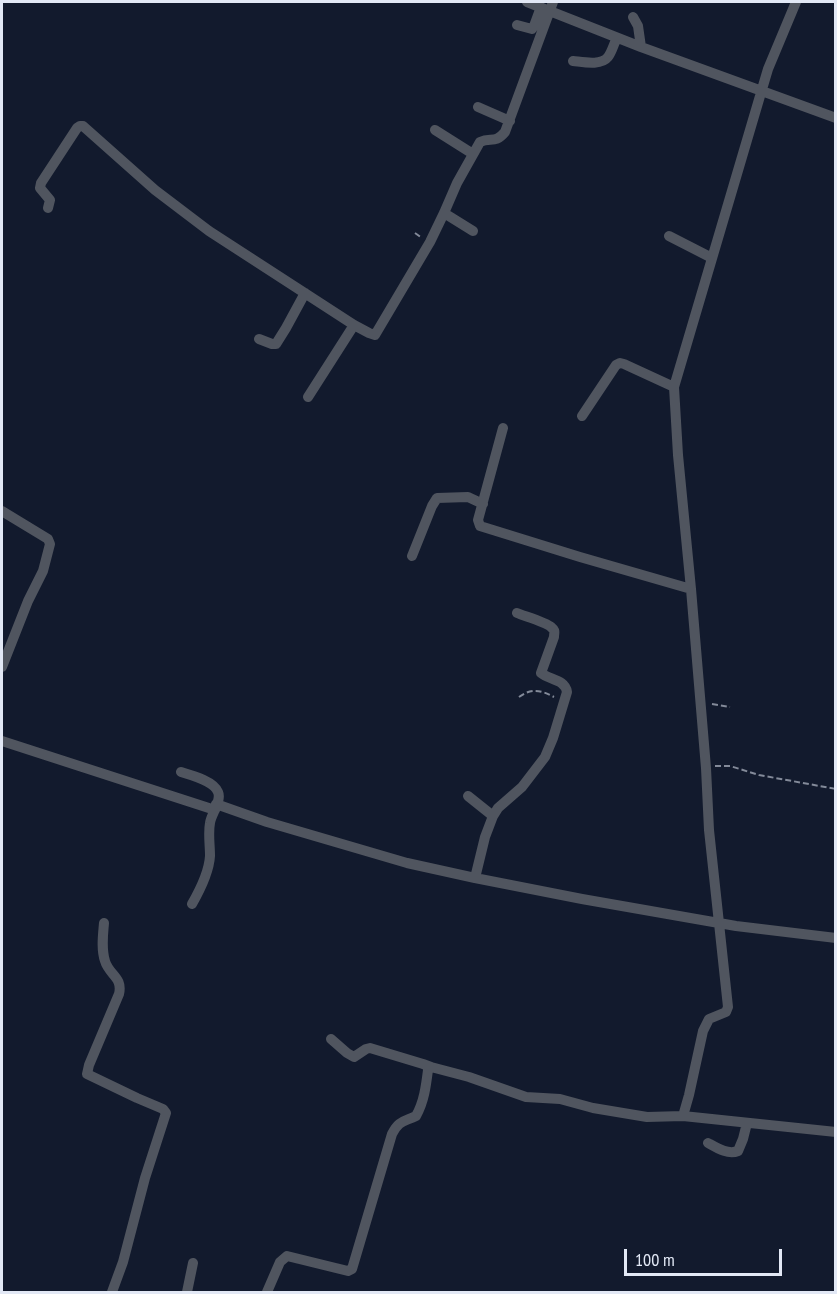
<!DOCTYPE html>
<style>
body{margin:0}
#map{position:relative;width:837px;height:1294px;overflow:hidden;background:#121a2d;font-family:"PT Sans Narrow",sans-serif}
canvas{display:block}
.frame{position:absolute;inset:0;border:3px solid #e2e8f5;pointer-events:none}
.scale{position:absolute;left:624px;top:1249px;width:158px;height:27px;box-sizing:border-box;border:3px solid #e2e8f5;border-top:0;padding-left:8px;font-size:18px;line-height:21px;white-space:nowrap;color:#e2e8f5;-webkit-text-stroke:4px #121a2d;paint-order:stroke}
</style>
<div id="map">
<canvas width="837" height="1294"></canvas>
<div class="frame"></div>
<div class="scale">100 m</div>
</div>
<script>
const c = document.querySelector('canvas').getContext('2d');
c.lineJoin = 'round';
function strokePath(path, color, width, dash) { c.strokeStyle = color; c.lineWidth = width; c.lineCap = dash ? 'butt' : 'round'; c.setLineDash(dash || []); c.stroke(path); }
strokePath(new Path2D(`
 M 415,233 L 422,238
 M 519,697 C 531,688 541,690 554,697
 M 712,704 L 730,707
 M 715,766 L 730,766 L 759,775 L 836,789`), '#838a99', 2, [6, 3]);
strokePath(new Path2D(`
 M 527,2 L 641,47 L 836,118
 M 633,17 L 638,26 L 641,47
 M 517,25 L 532,29 L 534,26 L 541,7
 M 573,61 C 583,62 601,66 608,57 C 612,52 614,43 617,38
 M 478,107 L 510,121
 M 435,130 L 473,154
 M 48,208 L 50,200 L 40,188 L 41,183 L 77,128 L 80,126 L 83,126 L 155,190 L 209,231 L 354,325 L 369,333 L 375,335 L 430,242 L 444,213 L 457,183 L 480,142 C 491,137 495,144 505,132 L 553,2
 M 444,213 L 473,231
 M 669,236 L 712,258
 M 259,339 L 272,344 L 276,344 L 286,328 L 305,293
 M 308,397 L 354,325
 M 582,416 L 616,365 L 620,363 L 624,364 L 674,387
 M 503,428 L 478,520 L 480,526 L 580,557 L 691,589
 M 2,511 L 48,539 L 50,544 L 43,571 L 28,601 L 2,667
 M 412,556 L 432,506 L 437,498 L 468,497 L 483,504
 M 2,741 L 215,810
 M 181,772 C 191,775 214,781 218,792 C 222,801 211,814 210,823 C 208,833 210,845 210,856 C 209,873 200,890 192,904
 M 468,796 L 493,816
 M 216,804 L 267,822 L 407,863 L 475,878 L 582,899 L 736,926 L 836,938
 M 475,878 L 485,837 L 493,816 L 498,808 L 522,787 L 545,757 L 553,738 L 567,692 C 565,679 549,680 541,673 L 554,637 C 554,632 556,631 551,627 C 546,622 524,616 517,613
 M 104,923 C 103,935 101,949 105,961 C 109,975 123,977 119,994 L 89,1065 L 87,1074 L 137,1098 L 163,1109 L 166,1113 L 145,1178 L 123,1262 L 112,1292
 M 331,1039 L 347,1053 L 354,1057 L 366,1049 L 370,1048 L 423,1064 L 431,1067
 M 683,1116 L 689,1095 L 703,1031 L 709,1019 L 726,1012 L 728,1007 L 709,830 L 706,768 L 691,589 L 678,455 L 674,387 L 768,69 L 796,2
 M 708,1143 C 717,1148 728,1155 738,1151 L 743,1139 L 747,1123
 M 187,1292 L 193,1263
 M 267,1292 L 280,1262 L 287,1256 L 348,1271 L 352,1269 L 392,1134 C 399,1120 404,1122 416,1116 C 424,1102 426,1086 428,1070 L 431,1067 L 469,1077 L 526,1097 L 560,1099 L 593,1108 L 647,1117 L 683,1116 L 836,1132`), '#50555f', 10);
</script>
